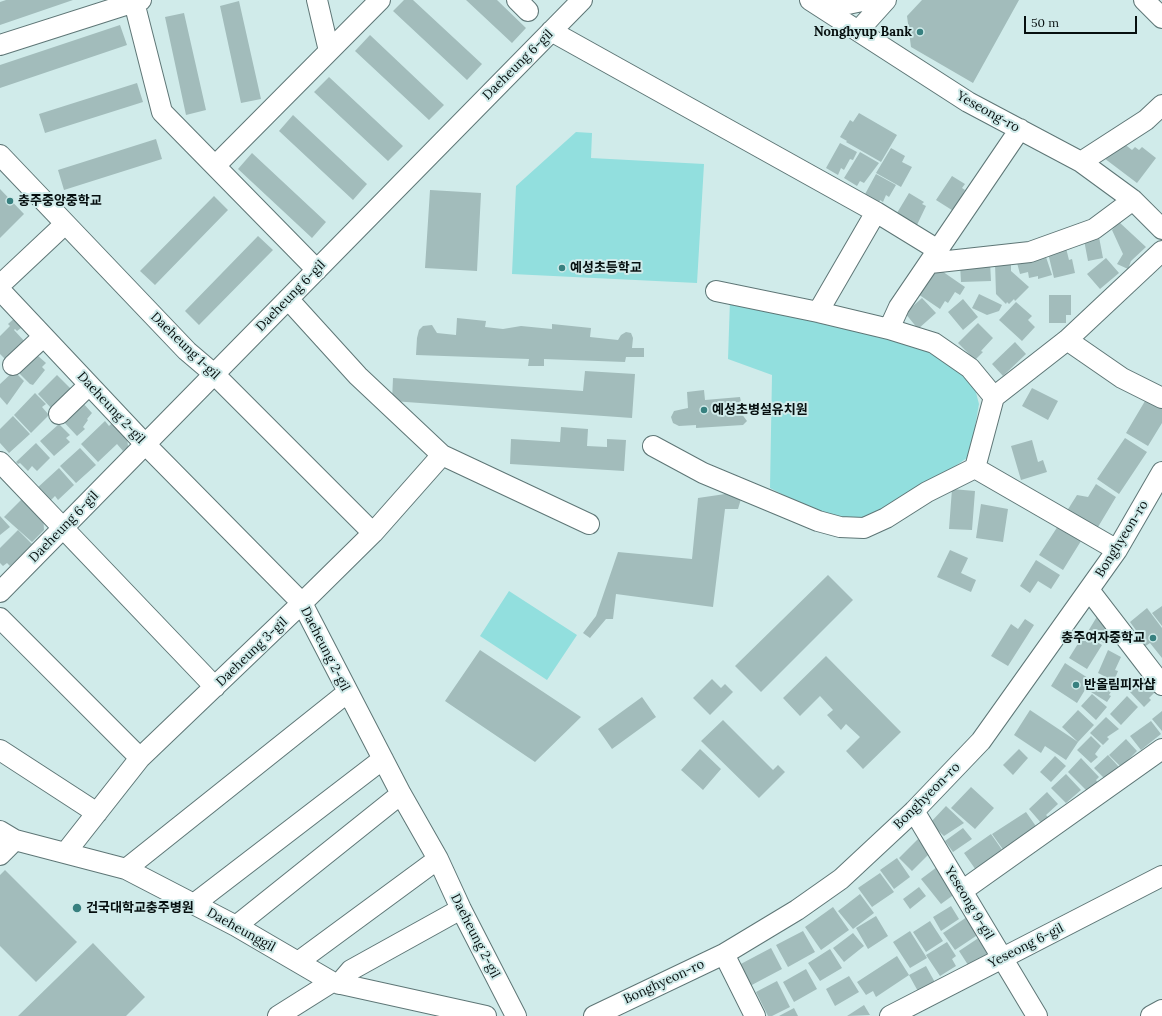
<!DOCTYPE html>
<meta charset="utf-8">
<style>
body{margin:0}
#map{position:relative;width:1162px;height:1016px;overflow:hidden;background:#d0ebea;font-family:Lora,serif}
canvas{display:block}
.scale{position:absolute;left:1024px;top:16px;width:113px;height:18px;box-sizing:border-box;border:2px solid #060f0f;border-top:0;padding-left:5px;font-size:12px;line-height:14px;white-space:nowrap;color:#060f0f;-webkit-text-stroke:3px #d0ebea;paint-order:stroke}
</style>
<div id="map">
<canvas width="1162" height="1016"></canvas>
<div class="scale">50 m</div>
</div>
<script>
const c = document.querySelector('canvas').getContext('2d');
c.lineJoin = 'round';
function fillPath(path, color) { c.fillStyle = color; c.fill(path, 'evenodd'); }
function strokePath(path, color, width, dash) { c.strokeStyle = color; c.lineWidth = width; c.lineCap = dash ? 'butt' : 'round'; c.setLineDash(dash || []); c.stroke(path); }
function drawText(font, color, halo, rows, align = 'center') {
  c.font = font + ' Lora,"Noto Sans KR",serif'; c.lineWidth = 4; c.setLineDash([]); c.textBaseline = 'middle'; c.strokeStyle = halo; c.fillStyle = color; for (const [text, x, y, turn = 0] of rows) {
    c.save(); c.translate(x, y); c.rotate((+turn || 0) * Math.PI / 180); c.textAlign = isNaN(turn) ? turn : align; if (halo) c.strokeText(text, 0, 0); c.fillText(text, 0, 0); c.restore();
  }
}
fillPath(new Path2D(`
 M 576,132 L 592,133 L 591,158 L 704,164 L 697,283 L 512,274 L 516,186 Z
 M 730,300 L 914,343 L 951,363 L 974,385 L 979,404 L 970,456 L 945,473 L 864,520 L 830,519 L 770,488 L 772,375 L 728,359 Z
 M 509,591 L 577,635 L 547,680 L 480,636 Z`), '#92dfde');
fillPath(new Path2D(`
 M 6,0 L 73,0 L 0,25 L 0,2 Z
 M 404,0 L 413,0 L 482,64 L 467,80 L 393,11 Z
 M 466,0 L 497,0 L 526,28 L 512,43 Z
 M 922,0 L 1019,0 L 973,83 L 911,47 L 907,16 Z
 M 239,1 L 261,99 L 241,103 L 220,6 Z
 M 184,13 L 206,110 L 186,115 L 165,17 Z
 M 120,25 L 127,45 L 0,88 L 0,65 Z
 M 370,35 L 444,105 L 429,120 L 355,51 Z
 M 329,77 L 403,146 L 388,161 L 314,92 Z
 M 137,83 L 143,102 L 45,133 L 39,114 Z
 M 859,113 L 897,135 L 881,162 L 846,142 L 847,141 L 840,137 L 850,120 L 853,122 Z
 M 293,115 L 367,184 L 353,200 L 279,131 Z
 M 156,139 L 162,159 L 64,190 L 58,170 Z
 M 1118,139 L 1132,150 L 1135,147 L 1139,150 L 1142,147 L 1156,158 L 1137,183 L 1100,155 Z
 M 840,143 L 857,152 L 853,160 L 850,159 L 844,170 L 841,168 L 838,175 L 826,168 Z
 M 891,148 L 905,156 L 902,162 L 912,167 L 901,187 L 876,173 Z
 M 860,152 L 879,163 L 864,183 L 860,181 L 857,186 L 844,178 Z
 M 252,153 L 326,222 L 312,238 L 238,169 Z
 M 876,174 L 896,185 L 889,197 L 886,195 L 883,202 L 880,200 L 879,203 L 864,196 Z
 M 952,176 L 965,184 L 962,188 L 965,190 L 959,200 L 962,202 L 955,212 L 936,200 Z
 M 0,189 L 24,214 L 0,238 Z
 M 430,190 L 481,193 L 477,271 L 425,268 Z
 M 909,193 L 924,202 L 922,204 L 926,206 L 916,227 L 897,213 Z
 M 214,196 L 228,210 L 155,285 L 140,271 Z
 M 1119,222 L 1146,247 L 1131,261 L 1128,269 L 1117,264 L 1123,254 L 1112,230 Z
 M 258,236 L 273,250 L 199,325 L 185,311 Z
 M 1099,237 L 1103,258 L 1088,261 L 1084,240 Z
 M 1066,248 L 1069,260 L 1072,259 L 1075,273 L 1054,278 L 1048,253 Z
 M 1045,254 L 1052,275 L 1038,279 L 1038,276 L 1029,278 L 1028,272 L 1020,274 L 1016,259 Z
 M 1106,258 L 1119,273 L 1100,289 L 1087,274 Z
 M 990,262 L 991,281 L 961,282 L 960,264 Z
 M 1011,262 L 1011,271 L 1029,287 L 1015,301 L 1014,299 L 1009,304 L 1007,302 L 1006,304 L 996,294 L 995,263 Z
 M 936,267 L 965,287 L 960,295 L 955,292 L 948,303 L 945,301 L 940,309 L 918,294 Z
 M 979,294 L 1002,305 L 999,311 L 987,315 L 972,308 Z
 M 1049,295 L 1071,295 L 1071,315 L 1066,315 L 1066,323 L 1049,323 Z
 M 922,298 L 936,313 L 918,329 L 905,313 Z
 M 963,299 L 978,317 L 963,330 L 948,312 Z
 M 1016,302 L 1032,316 L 1028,320 L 1035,327 L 1022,341 L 999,320 Z
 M 17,316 L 25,325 L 17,331 L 15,329 L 14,330 L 27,344 L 8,362 L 0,354 L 0,336 L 10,326 L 8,324 Z
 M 457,318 L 486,321 L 485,327 L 503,329 L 521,326 L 552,329 L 552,324 L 591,328 L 590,337 L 618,340 L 621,335 L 626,332 L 631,333 L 633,338 L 632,348 L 644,348 L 644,357 L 626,357 L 625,362 L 544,359 L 544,366 L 528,366 L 529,359 L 416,355 L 417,338 L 419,330 L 423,326 L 432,325 L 437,333 L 456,335 Z
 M 978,323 L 993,338 L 981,351 L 983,352 L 975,360 L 958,343 Z
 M 1015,342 L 1026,354 L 1003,376 L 992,364 Z
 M 46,349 L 40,355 L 39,353 L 37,355 L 46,363 L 42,367 L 45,370 L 33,385 L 30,384 L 16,370 L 35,350 Z
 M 14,371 L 24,381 L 7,405 L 0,397 L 0,384 Z
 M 585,371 L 635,374 L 632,418 L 392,401 L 393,378 L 583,391 Z
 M 57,375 L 73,391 L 53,410 L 38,394 Z
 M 1032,388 L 1058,401 L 1048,420 L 1022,406 Z
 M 704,390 L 705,400 L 740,397 L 741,402 L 730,403 L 731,414 L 741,413 L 747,421 L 743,425 L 696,428 L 696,425 L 679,426 L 673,423 L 671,417 L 674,411 L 688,408 L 687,392 Z
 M 35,393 L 46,404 L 42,407 L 49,415 L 31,433 L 14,415 Z
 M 1148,396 L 1162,404 L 1162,423 L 1148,446 L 1126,433 Z
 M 82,402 L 92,413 L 87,419 L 88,420 L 83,427 L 85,429 L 77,436 L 62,420 Z
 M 13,416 L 30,434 L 9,453 L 0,443 L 0,429 Z
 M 105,421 L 109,426 L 114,421 L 127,434 L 128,447 L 123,451 L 117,444 L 98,462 L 81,444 Z
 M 59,424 L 70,435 L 66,438 L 70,442 L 54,456 L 40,441 Z
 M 561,427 L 588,429 L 587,446 L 607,447 L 607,439 L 626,440 L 624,471 L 510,464 L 511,439 L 560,442 Z
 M 1125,438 L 1147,452 L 1119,494 L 1097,479 Z
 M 1032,440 L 1038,462 L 1043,460 L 1047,472 L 1021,480 L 1011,446 Z
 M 36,443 L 50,458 L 37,471 L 32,466 L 28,471 L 20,463 L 18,464 L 16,462 Z
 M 80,448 L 96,465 L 76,483 L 60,466 Z
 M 59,468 L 74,485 L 58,500 L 55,496 L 48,503 L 36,489 Z
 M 1096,484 L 1116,497 L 1095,532 L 1065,514 L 1077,495 L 1088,497 Z
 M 952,489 L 975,491 L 972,530 L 949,529 Z
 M 732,493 L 741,499 L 738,509 L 725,509 L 713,607 L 616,594 L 613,619 L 606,619 L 590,638 L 583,633 L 596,616 L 618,552 L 692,559 L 698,498 Z
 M 25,496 L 43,513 L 44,530 L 32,542 L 4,517 Z
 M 981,504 L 1008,509 L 1003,542 L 976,538 Z
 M 0,516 L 10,527 L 0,535 Z
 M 1058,526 L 1081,541 L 1063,570 L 1039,555 Z
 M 18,530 L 32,544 L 10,566 L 7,563 L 3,566 L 0,563 L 0,548 Z
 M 950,550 L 968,558 L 961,573 L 976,580 L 971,592 L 937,577 Z
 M 1036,560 L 1060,575 L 1051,589 L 1038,581 L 1030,593 L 1020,586 Z
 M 828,575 L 853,600 L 761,692 L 735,666 Z
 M 1162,606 L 1162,626 L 1152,613 Z
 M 1147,608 L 1162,628 L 1162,658 L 1150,643 L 1144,647 L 1135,636 L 1138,633 L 1130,622 Z
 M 1101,610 L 1117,630 L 1107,645 L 1087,633 Z
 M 1025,619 L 1034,625 L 1008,666 L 991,656 L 1011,624 L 1018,629 Z
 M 1084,634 L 1102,645 L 1087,669 L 1069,658 Z
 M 480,650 L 581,717 L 535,762 L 445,701 Z
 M 1108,650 L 1121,657 L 1115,670 L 1118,671 L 1114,681 L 1098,673 Z
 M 826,656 L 901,732 L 863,769 L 846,751 L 860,737 L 846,724 L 841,730 L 827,715 L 833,710 L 820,696 L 800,716 L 783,698 Z
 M 1065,663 L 1091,680 L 1077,703 L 1051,686 Z
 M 1147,674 L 1160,687 L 1149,698 L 1151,700 L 1144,707 L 1129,691 Z
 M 1101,676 L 1115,685 L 1109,695 L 1111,696 L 1107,702 L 1091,692 Z
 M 712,679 L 721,688 L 725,684 L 733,692 L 710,715 L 693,698 Z
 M 1092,694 L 1107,707 L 1096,720 L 1081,706 Z
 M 1127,696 L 1138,707 L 1121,725 L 1110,714 Z
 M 642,697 L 656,717 L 612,749 L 598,729 Z
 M 1030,710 L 1078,742 L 1066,760 L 1045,746 L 1041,753 L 1014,735 Z
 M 1078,710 L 1094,725 L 1078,742 L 1062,727 Z
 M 1162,711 L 1162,731 L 1152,719 Z
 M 1106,717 L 1119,729 L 1107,737 L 1109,739 L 1103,745 L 1090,733 Z
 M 723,720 L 773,770 L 778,765 L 785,772 L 759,798 L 701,741 Z
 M 1151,721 L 1161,734 L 1141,750 L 1130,736 Z
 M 1091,736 L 1101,746 L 1095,754 L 1098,757 L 1091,763 L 1077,750 Z
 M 1126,739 L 1137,751 L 1127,761 L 1129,764 L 1124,770 L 1109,755 Z
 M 700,749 L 721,769 L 703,790 L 681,770 Z
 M 1019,749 L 1028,758 L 1013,775 L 1003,765 Z
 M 1108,755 L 1119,767 L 1106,780 L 1094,768 Z
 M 1055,756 L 1066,766 L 1051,782 L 1040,772 Z
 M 1081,758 L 1099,777 L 1096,780 L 1098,783 L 1088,792 L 1068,772 Z
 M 1066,774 L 1081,790 L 1066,803 L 1051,788 Z
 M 971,787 L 994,808 L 975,829 L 951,808 Z
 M 1047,792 L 1058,804 L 1046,815 L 1049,818 L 1042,824 L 1029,809 Z
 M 946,806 L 964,823 L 944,836 L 930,823 Z
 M 1026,812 L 1040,832 L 1007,855 L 992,834 Z
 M 963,828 L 972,839 L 953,852 L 945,841 Z
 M 991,834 L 1005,854 L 978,873 L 964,853 Z
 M 918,839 L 931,852 L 912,871 L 899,858 Z
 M 897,858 L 910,877 L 894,889 L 880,870 Z
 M 941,864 L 955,884 L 952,896 L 941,904 L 921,879 Z
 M 5,870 L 77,942 L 36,982 L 0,946 L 0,875 Z
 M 880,873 L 894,892 L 872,907 L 858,888 Z
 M 919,887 L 926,896 L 910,909 L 903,899 Z
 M 860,894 L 874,913 L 853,929 L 838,911 Z
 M 951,906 L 959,919 L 941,931 L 933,917 Z
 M 833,907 L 849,930 L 821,950 L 805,927 Z
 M 970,915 L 982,932 L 955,950 L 943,933 Z
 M 876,916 L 888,936 L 868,949 L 856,928 Z
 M 930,921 L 943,941 L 926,952 L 913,932 Z
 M 803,931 L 815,952 L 788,967 L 776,945 Z
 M 910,931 L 927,958 L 910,968 L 893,942 Z
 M 853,933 L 864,946 L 844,962 L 833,948 Z
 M 986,933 L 997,950 L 970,968 L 959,951 Z
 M 947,942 L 956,956 L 952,959 L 956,966 L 940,976 L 926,955 Z
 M 93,943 L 145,997 L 126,1016 L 18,1016 Z
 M 771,948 L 782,969 L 748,987 L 737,966 Z
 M 830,949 L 842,968 L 820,981 L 808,963 Z
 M 897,956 L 909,975 L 876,997 L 873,991 L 866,995 L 857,982 Z
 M 926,966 L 937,986 L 920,995 L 909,975 Z
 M 806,969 L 817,989 L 794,1002 L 783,982 Z
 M 849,976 L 859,992 L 835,1006 L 826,989 Z
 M 777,981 L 790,1007 L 772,1016 L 768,1016 L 756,992 Z
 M 864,1005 L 870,1015 L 847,1016 Z
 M 794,1008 L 798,1016 L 779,1016 Z`), '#a2bcbb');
const minor = new Path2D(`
 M 317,0 L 329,51
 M 517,0 L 528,11
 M 810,0 L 968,102 L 1081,162 L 1133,200 L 1162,229
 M 1144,0 L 1162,18
 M 134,2 L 162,112 L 215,166
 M 824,9 L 867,0
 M 551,31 L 876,212 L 938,250
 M 858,31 L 886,0
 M 0,45 L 141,0
 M 0,155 L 187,351 L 214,374 L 373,533
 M 1081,162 L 1146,120 L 1162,105
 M 930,263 L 1030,252 L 1094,229 L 1133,200
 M 317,270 L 215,166 L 380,0
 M 0,285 L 65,224
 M 0,290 L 145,444 L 302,603 L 401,794 L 438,859 L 461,909 L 516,1016
 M 716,291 L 818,312 L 889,329 L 934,343 L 970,368 L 994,397
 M 288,299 L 358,376 L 442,455 L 589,524
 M 818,312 L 876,212
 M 889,329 L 899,307 L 1020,129
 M 1067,340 L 1122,378 L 1162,398
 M 13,365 L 43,337
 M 59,414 L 89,385
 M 653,446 L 703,473 L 818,521 L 840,527 L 864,528 L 886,518 L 927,492 L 975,468 L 1117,550
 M 0,462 L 215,687
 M 975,468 L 994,397 L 1067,340 L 1162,251
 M 1089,590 L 1162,685
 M 0,592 L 582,0
 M 0,618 L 140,758
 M 0,750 L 97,813
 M 914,811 L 1037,1016
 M 0,831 L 15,840 L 126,869 L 236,926 L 332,982 L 486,1016
 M 66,852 L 140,758 L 302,603 L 373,533 L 442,455
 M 0,855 L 15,840
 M 126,869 L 348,692
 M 962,891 L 1162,749
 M 194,904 L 383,759
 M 236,926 L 401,794
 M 724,954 L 755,1016
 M 298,962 L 438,859
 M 339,984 L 351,970 L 461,909
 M 278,1016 L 332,982
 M 594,1016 L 724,954 L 797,910 L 841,879 L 914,811 L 981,741 L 1117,550 L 1162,472
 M 890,1016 L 1162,876
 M 1151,1016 L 1162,1010`);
strokePath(minor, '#5e7676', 22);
strokePath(minor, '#fff', 20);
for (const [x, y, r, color] of [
 [920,32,4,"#37807f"],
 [10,201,4,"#37807f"],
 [562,268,4,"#37807f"],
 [704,410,4,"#37807f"],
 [1153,638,4,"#37807f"],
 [1076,685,4,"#37807f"],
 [77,908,5,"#37807f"]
]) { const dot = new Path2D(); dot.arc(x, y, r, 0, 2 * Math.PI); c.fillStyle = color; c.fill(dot); strokePath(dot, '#d0ebea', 1.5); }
drawText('bold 13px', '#060f0f', '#d0ebea', [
 ["Nonghyup Bank",912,32,"right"],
 ["충주중앙중학교",18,201],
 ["예성초등학교",570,268],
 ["예성초병설유치원",712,410],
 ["충주여자중학교",1145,638,"right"],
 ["반올림피자샵",1084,685],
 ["건국대학교충주병원",86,908]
], 'left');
drawText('13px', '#060f0f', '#d0ebea', [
 ["Daeheung 6-gil",518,65,-45],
 ["Yeseong-ro",988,112,29],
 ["Daeheung 6-gil",291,296,-46],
 ["Daeheung 1-gil",185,346,44],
 ["Daeheung 2-gil",111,408,47],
 ["Daeheung 6-gil",64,527,-46],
 ["Bonghyeon-ro",1122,539,-58],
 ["Daeheung 2-gil",325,649,63],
 ["Daeheung 3-gil",252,652,-44],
 ["Bonghyeon-ro",927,796,-45],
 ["Yeseong 9-gil",969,903,59],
 ["Daeheunggil",241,930,29],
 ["Daeheung 2-gil",475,936,63],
 ["Yeseong 6-gil",1026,946,-27],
 ["Bonghyeon-ro",664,982,-25]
]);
</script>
